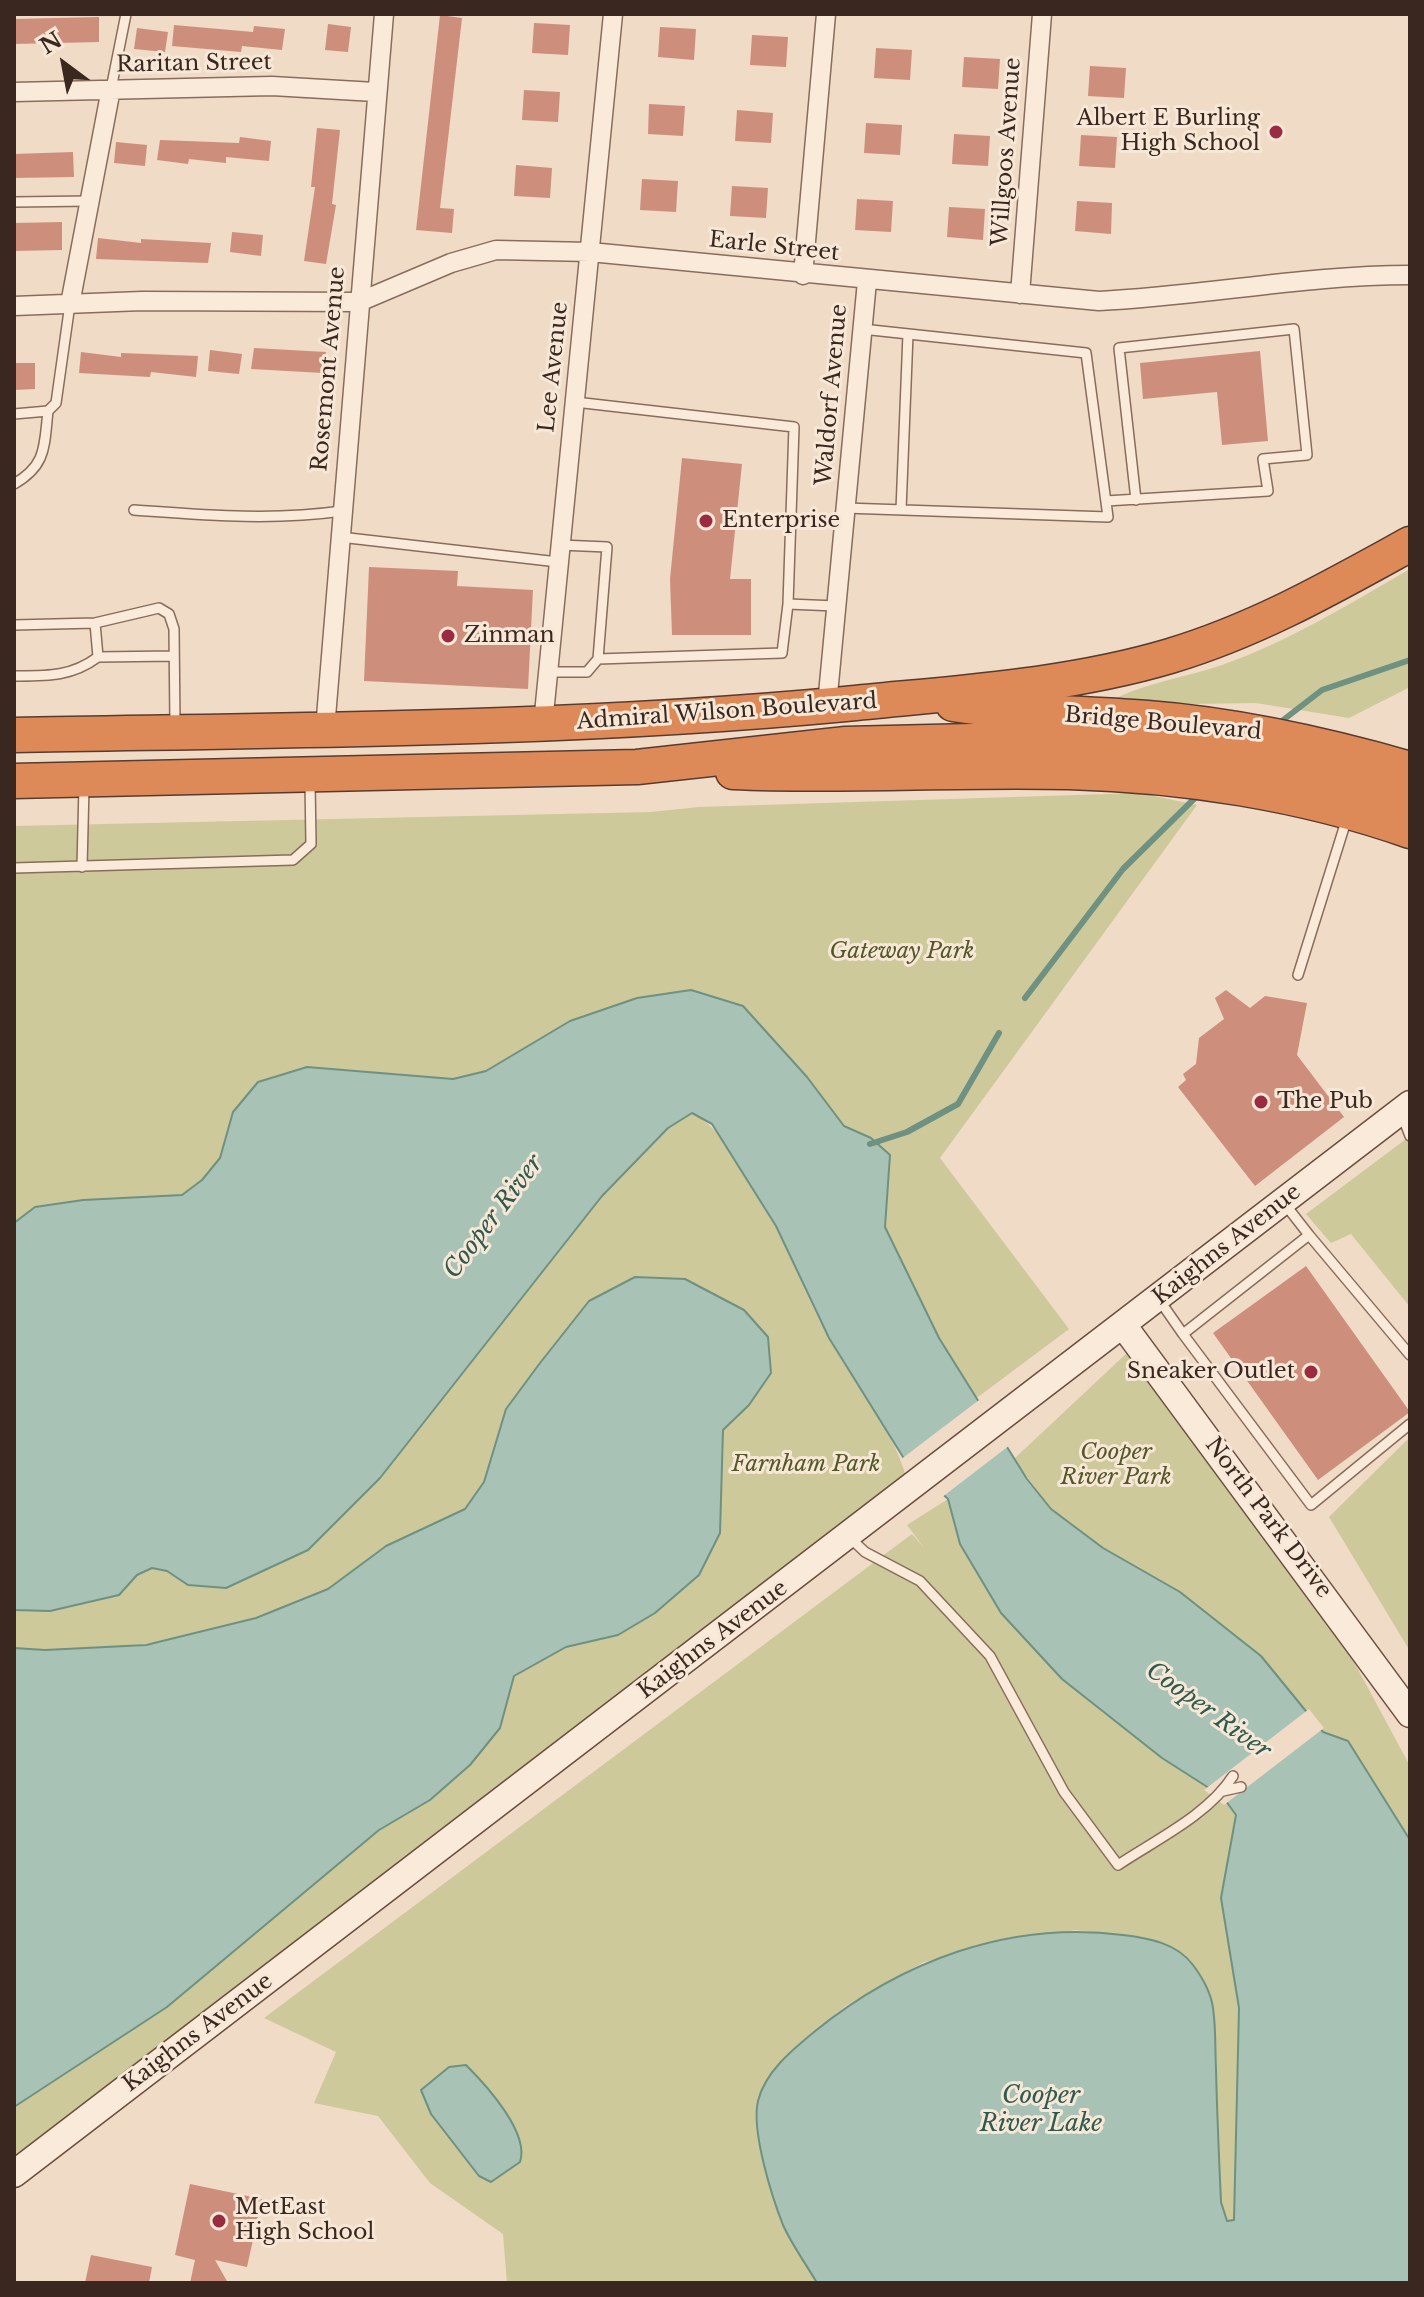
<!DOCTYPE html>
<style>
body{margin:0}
#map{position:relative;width:1424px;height:2297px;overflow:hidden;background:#efdbc6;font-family:"Libre Baskerville",serif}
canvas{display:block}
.frame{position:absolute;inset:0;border:16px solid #3a2820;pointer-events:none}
.north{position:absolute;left:24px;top:24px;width:80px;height:80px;-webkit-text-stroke:6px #f6e7d6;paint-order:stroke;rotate:328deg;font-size:22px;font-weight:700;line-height:32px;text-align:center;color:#3a2820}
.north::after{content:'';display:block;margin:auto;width:28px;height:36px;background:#3a2820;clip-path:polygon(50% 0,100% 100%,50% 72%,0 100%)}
</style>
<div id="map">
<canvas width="1424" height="2297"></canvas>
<div class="frame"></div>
<div class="north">N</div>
</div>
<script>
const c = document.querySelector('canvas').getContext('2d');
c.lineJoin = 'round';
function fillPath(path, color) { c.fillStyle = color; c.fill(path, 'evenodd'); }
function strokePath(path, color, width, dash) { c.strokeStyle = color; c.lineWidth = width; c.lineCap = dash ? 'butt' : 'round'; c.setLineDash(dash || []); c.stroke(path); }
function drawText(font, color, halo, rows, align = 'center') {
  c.font = font + ' "Libre Baskerville",serif'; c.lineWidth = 6; c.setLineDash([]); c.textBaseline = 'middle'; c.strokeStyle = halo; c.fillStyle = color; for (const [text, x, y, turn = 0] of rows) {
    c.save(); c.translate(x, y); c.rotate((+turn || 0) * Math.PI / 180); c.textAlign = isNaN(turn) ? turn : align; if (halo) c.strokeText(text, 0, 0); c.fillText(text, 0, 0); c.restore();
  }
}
fillPath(new Path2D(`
 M 1410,569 L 1410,687 L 1349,718 L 1256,703 L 1129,705 L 1116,698 C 1150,682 1187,677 1222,665 C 1290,641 1349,604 1410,569 Z
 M 1140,793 L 1197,805 L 940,1158 L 1069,1329 L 974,1400 L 939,1338 L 885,1226 L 890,1155 L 871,1138 L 844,1126 L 807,1077 L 743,1006 L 637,998 L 570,1021 L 486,1071 L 453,1079 L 354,1070 L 233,1112 L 220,1158 L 202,1180 L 182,1195 L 83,1200 L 35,1207 L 14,1223 L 14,826 L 651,812 L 699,807 Z
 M 692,1113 C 751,1144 796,1281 830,1340 C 858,1389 898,1433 909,1489 L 14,2174 L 14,2107 C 143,2030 258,1927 376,1833 C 408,1808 445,1793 473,1761 C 501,1728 503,1718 514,1676 L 566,1647 L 618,1635 L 655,1613 L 720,1533 L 723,1430 L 749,1405 L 506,1409 C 497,1439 491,1488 464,1509 C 443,1526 411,1532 387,1545 C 366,1557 349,1577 328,1589 C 246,1636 108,1656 14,1648 L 14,1610 L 50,1611 L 119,1595 L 137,1575 L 152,1568 L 166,1571 L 188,1585 L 226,1588 L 308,1550 L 380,1478 L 602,1196 L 667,1128 Z
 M 1410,1136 L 1410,1307 L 1351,1234 L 1331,1243 L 1306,1214 Z
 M 1128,1352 L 1354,1662 L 1410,1766 L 1410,1840 L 1348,1741 L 1323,1732 L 1261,1656 L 1180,1592 L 1103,1548 L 1051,1509 L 1014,1459 Z
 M 1410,1437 L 1410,1651 L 1329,1517 Z
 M 948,1499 L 960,1544 L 1102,1712 L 1223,1797 L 1236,1815 L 1221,1898 L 1239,2008 L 1234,2220 L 1227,2221 L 1221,2202 L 1205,1982 L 1185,1955 L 1154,1940 L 1075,1930 L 924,1962 L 847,2005 L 799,2044 L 784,2226 L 817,2283 L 507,2283 L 503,2234 L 430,2183 L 378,2116 L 314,2103 L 336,2052 L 264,2018 L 912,1534 L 925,1549 L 907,1525 Z`), '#cdc99a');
const water = new Path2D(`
 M 691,990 L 743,1006 L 807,1077 L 844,1126 L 871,1138 L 890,1155 L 885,1227 L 939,1338 L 1027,1479 L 1051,1509 L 1103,1548 L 1180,1592 L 1261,1656 L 1323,1732 L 1348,1741 L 1410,1840 L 1410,2283 L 817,2283 C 806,2264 792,2245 783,2225 C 772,2197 751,2131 758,2101 C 765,2072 792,2050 814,2032 C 901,1961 1010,1920 1123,1935 C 1148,1938 1177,1943 1193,1965 C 1202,1977 1211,1993 1213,2008 C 1216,2028 1215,2049 1216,2069 C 1217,2113 1219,2158 1221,2202 L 1227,2221 L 1234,2220 L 1239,2008 L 1221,1898 L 1236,1815 L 1223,1797 L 1162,1758 L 1062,1679 L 1001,1613 L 960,1544 L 948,1499 L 903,1457 L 829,1338 L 776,1226 L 712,1124 L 692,1113 L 668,1128 L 602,1196 L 380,1478 L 308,1550 L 226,1588 L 188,1585 L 167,1571 L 152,1568 L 137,1575 L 119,1595 L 50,1611 L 14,1610 L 14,1223 L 35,1207 L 83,1200 L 182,1195 L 202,1180 L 220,1158 L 233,1112 L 258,1082 L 307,1067 L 453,1079 L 486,1071 L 570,1021 L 637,998 Z
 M 635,1277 L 685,1279 L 744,1310 L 768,1337 L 771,1373 L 749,1405 L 723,1430 L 720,1533 L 699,1575 L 655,1613 L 618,1635 L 566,1647 L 514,1676 L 500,1728 L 470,1765 L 430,1800 L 379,1830 L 167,2007 L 14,2107 L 14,1648 L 45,1650 L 146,1645 L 256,1618 L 328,1589 L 386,1546 L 465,1509 L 484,1482 L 506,1409 L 540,1363 L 589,1301 Z
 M 466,2065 C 486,2085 530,2133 520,2162 L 491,2182 L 479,2176 L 431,2114 L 421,2090 L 449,2067 Z`);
fillPath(water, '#a8c2b5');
strokePath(water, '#6e9182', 2);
fillPath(new Path2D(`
 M 979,1400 L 1010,1445 L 941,1498 L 900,1460 Z
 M 1309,1709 L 1324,1728 L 1224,1805 L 1204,1790 Z`), '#efdbc6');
strokePath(new Path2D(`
 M 1278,724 L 1322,690 L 1410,660
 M 1025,998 L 1123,869 L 1198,795
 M 870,1144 L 907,1132 L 958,1104 L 999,1033`), '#6e9182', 6);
fillPath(new Path2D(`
 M 440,15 L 462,18 L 440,208 L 454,209 L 452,233 L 416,230 Z
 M 99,17 L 99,42 L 14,44 L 14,19 Z
 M 534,23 L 570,25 L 568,55 L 532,53 Z
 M 328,24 L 351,27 L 348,52 L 325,50 Z
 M 174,25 L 253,32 L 254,26 L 285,29 L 282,50 L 242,46 L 241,52 L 172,46 Z
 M 660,27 L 696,29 L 694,60 L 658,57 Z
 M 137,28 L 168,32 L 165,52 L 134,49 Z
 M 752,35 L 788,37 L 786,67 L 750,65 Z
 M 876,48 L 912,50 L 910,80 L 874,78 Z
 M 964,57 L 1000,59 L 998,89 L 962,87 Z
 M 1090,66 L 1126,68 L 1124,98 L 1088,96 Z
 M 524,90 L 560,92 L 558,122 L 522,120 Z
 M 649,104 L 685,106 L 683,136 L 648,134 Z
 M 737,110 L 773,113 L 771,143 L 735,141 Z
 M 866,123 L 902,125 L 900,155 L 864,153 Z
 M 317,128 L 340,130 L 332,204 L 336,205 L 326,264 L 304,261 L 315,187 L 311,187 Z
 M 954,134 L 990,136 L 988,166 L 952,164 Z
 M 1081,135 L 1117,137 L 1115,168 L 1079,166 Z
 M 240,137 L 271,141 L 269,161 L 226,157 L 226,163 L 189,159 L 188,164 L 157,160 L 160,140 L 239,143 Z
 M 116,142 L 147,145 L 145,166 L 114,163 Z
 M 73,152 L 74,177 L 14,178 L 14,154 Z
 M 516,165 L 552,168 L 550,198 L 514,196 Z
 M 642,179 L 678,181 L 676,212 L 640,210 Z
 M 732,186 L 768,188 L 766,218 L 730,216 Z
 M 857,199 L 893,201 L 891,232 L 855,230 Z
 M 1077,201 L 1112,203 L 1111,234 L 1075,231 Z
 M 949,207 L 985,209 L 983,240 L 947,237 Z
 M 62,222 L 62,250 L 14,251 L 14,223 Z
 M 232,232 L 263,235 L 261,256 L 230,252 Z
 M 98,238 L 141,243 L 141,239 L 211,243 L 208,263 L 96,259 Z
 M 254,348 L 326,352 L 323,373 L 251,369 Z
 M 210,350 L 242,354 L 239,374 L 208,371 Z
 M 1260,351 L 1268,441 L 1222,445 L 1217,392 L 1143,399 L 1140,363 Z
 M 81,352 L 121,357 L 121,353 L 198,356 L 196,377 L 151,372 L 150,377 L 79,373 Z
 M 14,363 L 35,363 L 35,389 L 14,390 Z
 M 682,458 L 742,464 L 730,579 L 751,579 L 751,635 L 672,635 L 670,579 Z
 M 369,567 L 458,571 L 457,586 L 533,590 L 528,689 L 364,681 Z
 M 1226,990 L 1250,1008 L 1265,996 L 1307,1003 L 1297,1055 L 1344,1117 L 1255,1186 L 1178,1087 L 1186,1080 L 1183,1074 L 1196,1064 L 1199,1038 L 1224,1019 L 1215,998 Z
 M 1306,1266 L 1410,1412 L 1318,1480 L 1213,1333 Z
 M 190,2184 L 262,2199 L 247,2267 L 215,2260 L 228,2283 L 190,2283 L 195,2260 L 175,2255 Z
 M 91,2255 L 152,2267 L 149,2283 L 85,2283 Z`), '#cd8f7c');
const lane = new Path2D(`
 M 111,89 L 126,14
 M 14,202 L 90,201
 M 575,402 L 794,427 L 788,604
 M 14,414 L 48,411 L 56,403 L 70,304
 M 14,484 C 47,465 44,446 48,411
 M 1106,501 L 1268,491 L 1263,459 L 1307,455 L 1294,329 L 1119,348 L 1136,500
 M 845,508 L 1108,517 L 1086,353 L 862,329
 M 134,510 C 204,515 272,521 342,511
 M 901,510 L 908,334
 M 340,537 L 558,562
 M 560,545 L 607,547 L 598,659 L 782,653 L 788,604 L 836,606
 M 14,625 L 95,623 L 159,608 L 169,614 L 174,629 L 175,725
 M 98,657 L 174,656
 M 547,672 L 587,672 L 598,659
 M 14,676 C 47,676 71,677 98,657 L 95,623
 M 82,867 L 84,786
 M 14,868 L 293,860 L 311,844 L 310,782
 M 1298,975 L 1347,818
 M 1402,1115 L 1410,1136
 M 1284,1203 L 1309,1235
 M 1160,1301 L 1183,1334
 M 1410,1355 L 1309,1235 L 1183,1334 L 1311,1505 L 1410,1424
 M 848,1536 L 865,1552 L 920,1581 L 990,1656 L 1064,1792 L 1118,1865 C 1157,1839 1208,1815 1233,1776
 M 1223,1791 L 1241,1787`);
const street = new Path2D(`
 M 14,92 L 272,86 L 375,92
 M 803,275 L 826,14
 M 1020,294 L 1042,14
 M 70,304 L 111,89
 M 14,306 L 142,301 L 359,302 L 451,263 L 496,250 L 590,252 L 1099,301 C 1203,296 1306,275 1410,275
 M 827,705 L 867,281
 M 543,724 L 613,14
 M 325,729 L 384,14`);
const secondary = new Path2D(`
 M 1123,1325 L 1410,1714
 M 14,2174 L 1410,1104`);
const highway = new Path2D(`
 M 953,704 C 1018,714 1082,712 1147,718 C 1237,725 1323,744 1410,769
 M 14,735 C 291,730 569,730 845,704 C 953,693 1066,687 1170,656 C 1257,630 1332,587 1410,544
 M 733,772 C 845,777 957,769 1069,772 C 1182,775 1302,793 1410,831
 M 14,781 L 637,767 L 846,744 L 1057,739 L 1214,752 L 1337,775 L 1410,796`);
strokePath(lane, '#8a6c5c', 12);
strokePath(street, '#8a6c5c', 21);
strokePath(secondary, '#6c4d3f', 29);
strokePath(highway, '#583b30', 37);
strokePath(lane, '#f9eada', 9);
strokePath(street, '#f9eada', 18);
strokePath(secondary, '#f9eada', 26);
strokePath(highway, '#dd8a58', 34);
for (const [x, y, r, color] of [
 [1276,132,8,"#992c41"],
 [706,521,8,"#992c41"],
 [448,636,8,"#992c41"],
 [1261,1102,8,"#992c41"],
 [1311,1372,8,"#992c41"],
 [219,2221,8,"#992c41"]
]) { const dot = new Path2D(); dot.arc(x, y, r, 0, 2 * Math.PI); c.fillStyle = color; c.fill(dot); strokePath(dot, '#f6e7d6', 3); }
drawText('22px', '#3a2820', '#f6e7d6', [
 ["Raritan Street",194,64,-1],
 ["Willgoos Avenue",1007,152,-86],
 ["Earle Street",774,247,6],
 ["Lee Avenue",554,367,-84],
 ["Rosemont Avenue",329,369,-85],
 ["Waldorf Avenue",832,395,-85],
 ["Admiral Wilson Boulevard",727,712,-4],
 ["Bridge Boulevard",1163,724,5],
 ["Kaighns Avenue",1227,1245,-38],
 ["North Park Drive",1268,1518,53],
 ["Kaighns Avenue",713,1640,-37],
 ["Kaighns Avenue",198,2033,-37]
]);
drawText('22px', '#3a2820', '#f6e7d6', [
 ["Albert E Burling",1260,119,"right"],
 ["High School",1260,144,"right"],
 ["Enterprise",722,521],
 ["Zinman",464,636],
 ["The Pub",1277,1102],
 ["Sneaker Outlet",1295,1372,"right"],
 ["MetEast",235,2208],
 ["High School",235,2233]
], 'left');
drawText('italic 22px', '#545726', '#f6e7d6', [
 ["Gateway Park",902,952],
 ["Cooper",1116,1453],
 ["River Park",1116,1478],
 ["Farnham Park",806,1465]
]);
drawText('italic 24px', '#2f5a4f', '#f6e7d6', [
 ["Cooper River",494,1217,-53],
 ["Cooper River",1208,1711,36],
 ["Cooper",1041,2096],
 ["River Lake",1041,2124]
]);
</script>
